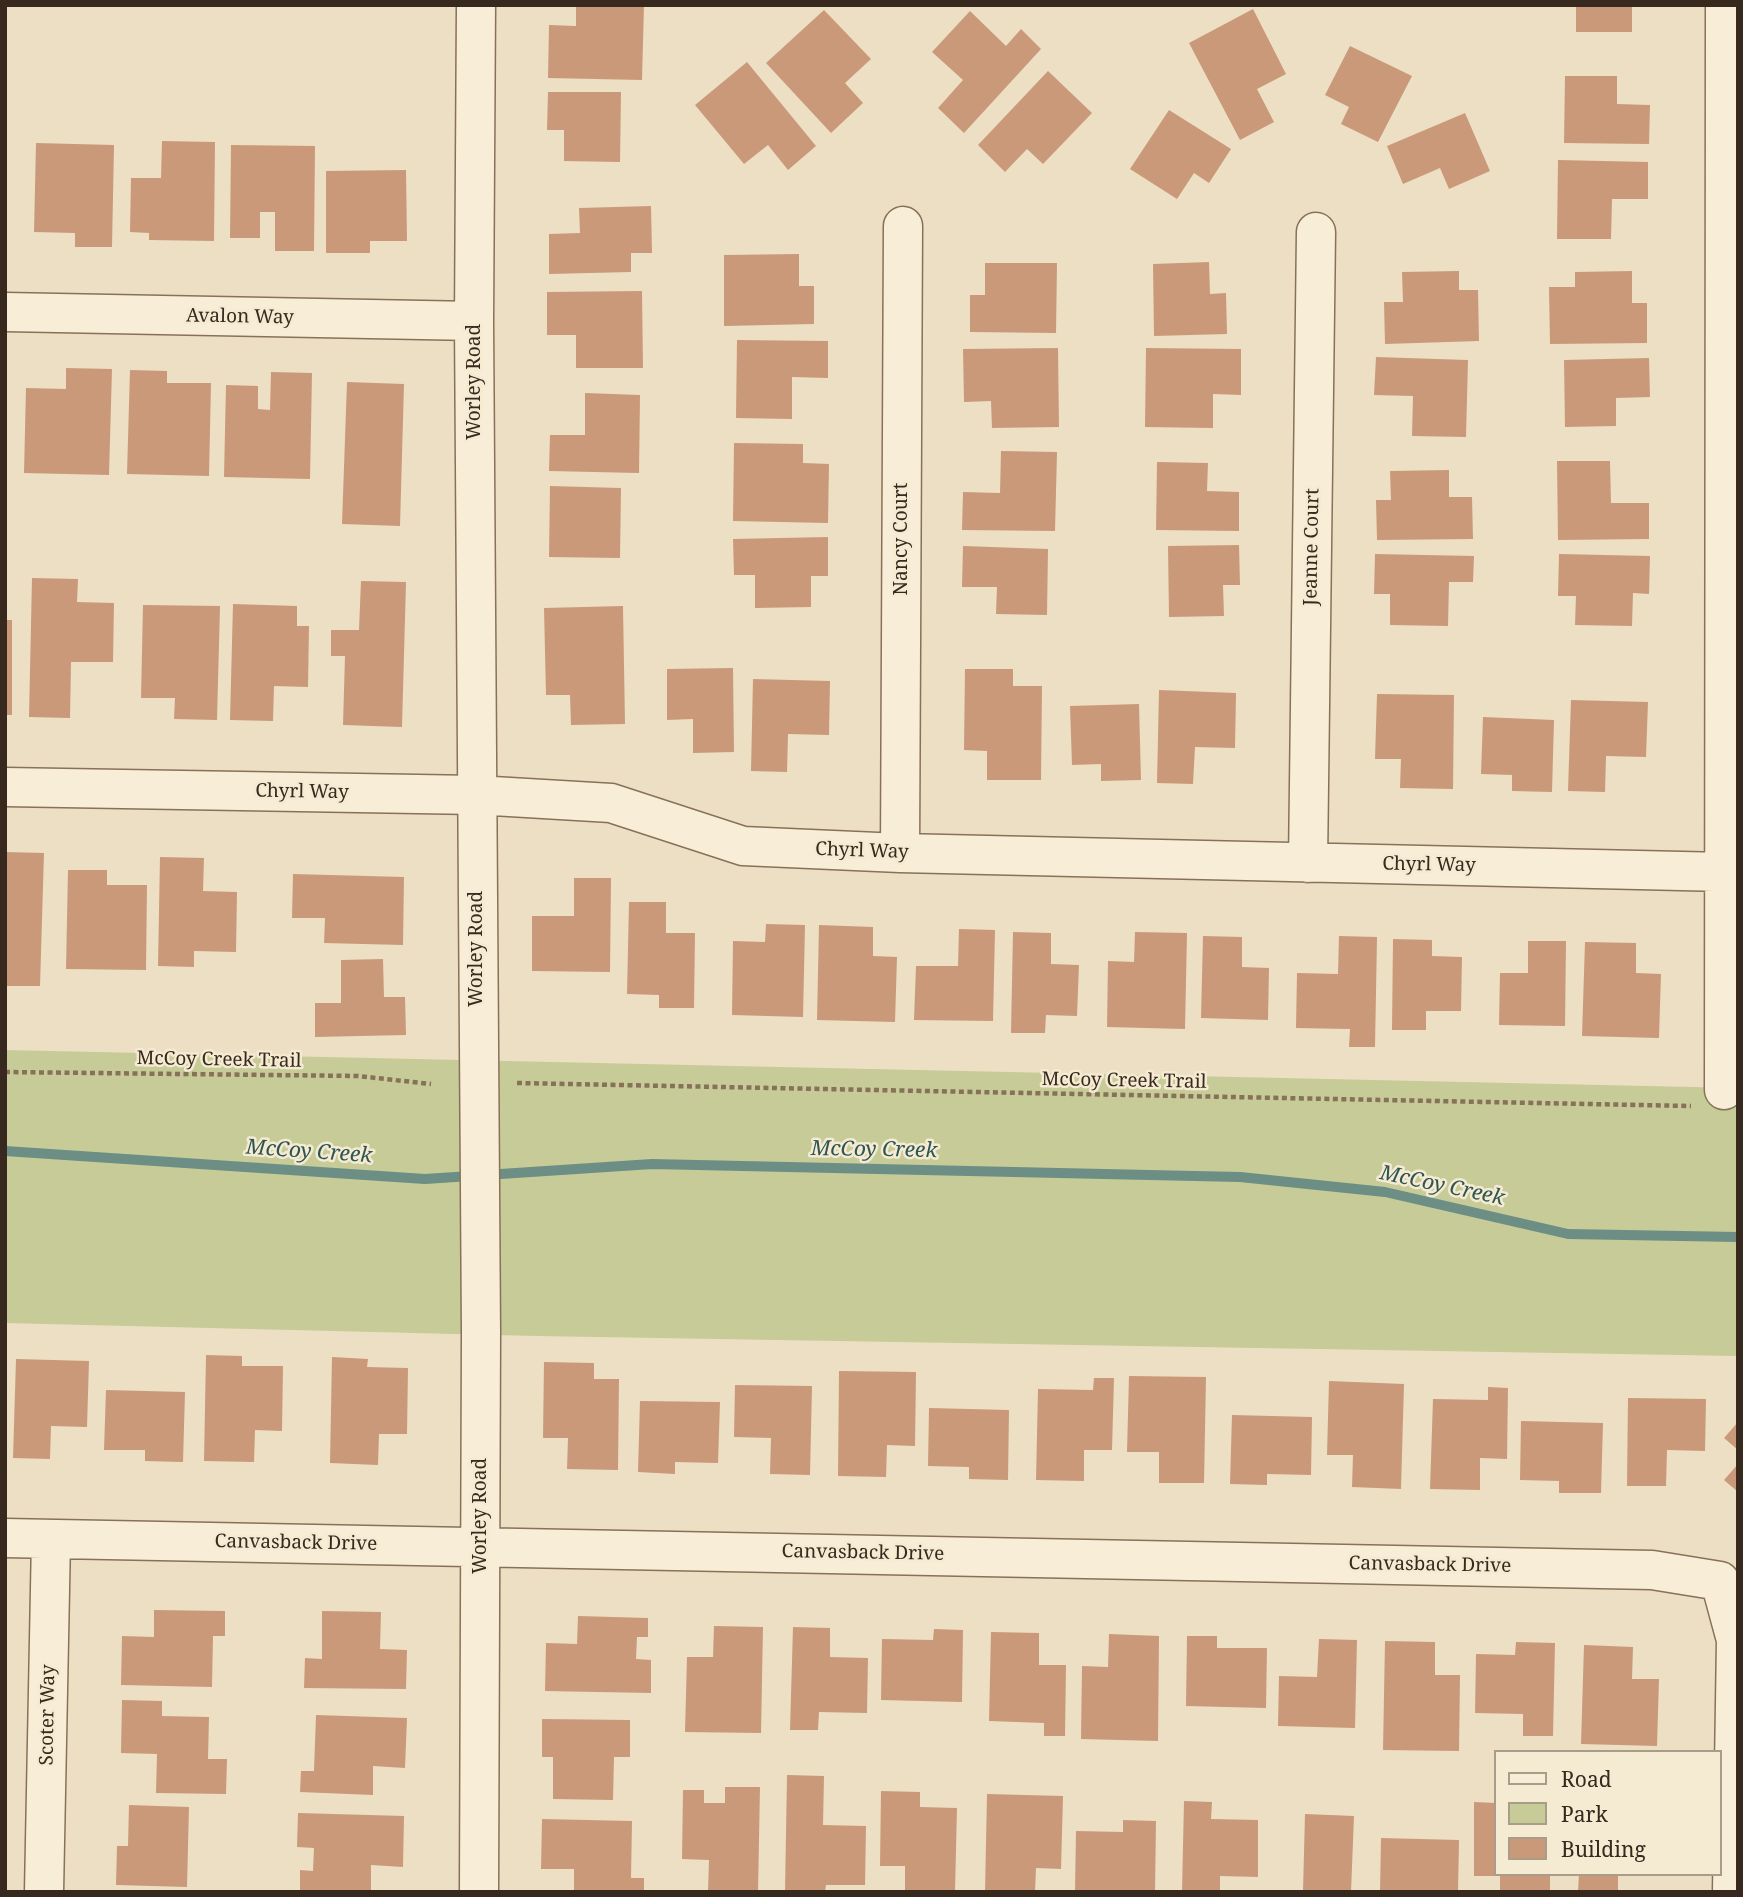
<!DOCTYPE html>
<style>
body{margin:0}
#map{position:relative;width:1743px;height:1897px;overflow:hidden;background:#eddfc3;font-family:"Noto Serif",serif}
canvas{display:block}
.frame{position:absolute;inset:0;border:7px solid #37291e;pointer-events:none}
.legend{position:absolute;left:1494px;top:1750px;width:228px;height:126px;box-sizing:border-box;background:#f5ead2;border:2px solid #a99d8a;margin:0;padding:9px 12px;list-style:none;font-size:21px;color:#37291e}
.legend li{display:flex;align-items:center;gap:14px;height:35px}
.legend b{width:35px;border:2px solid #a99d8a}
</style>
<div id="map">
<canvas width="1743" height="1897"></canvas>
<div class="frame"></div>
<ul class="legend">
<li><b style="height:9px;background:#f8edd6"></b>Road</li>
<li><b style="height:19px;background:#c6cb97"></b>Park</li>
<li><b style="height:19px;background:#ca9979"></b>Building</li>
</ul>
</div>
<script>
const c = document.querySelector('canvas').getContext('2d');
c.lineJoin = 'round';
function fillPath(path, color) { c.fillStyle = color; c.fill(path, 'evenodd'); }
function strokePath(path, color, width, dash) { c.strokeStyle = color; c.lineWidth = width; c.lineCap = dash ? 'butt' : 'round'; c.setLineDash(dash || []); c.stroke(path); }
function drawText(font, color, halo, rows, align = 'center') {
  c.font = font + ' "Noto Serif",serif'; c.lineWidth = 5; c.setLineDash([]); c.textBaseline = 'middle'; c.strokeStyle = halo; c.fillStyle = color; for (const [text, x, y, turn = 0] of rows) {
    c.save(); c.translate(x, y); c.rotate((+turn || 0) * Math.PI / 180); c.textAlign = isNaN(turn) ? turn : align; if (halo) c.strokeText(text, 0, 0); c.fillText(text, 0, 0); c.restore();
  }
}
fillPath(new Path2D(`
 M 5,1050 L 1738,1088 L 1738,1356 L 537,1336 L 5,1323 Z`), '#c6cb97');
strokePath(new Path2D(`
 M 5,1151 L 425,1179 L 652,1164 L 1240,1177 L 1385,1192 L 1568,1234 L 1738,1237`), '#6c8e84', 10);
fillPath(new Path2D(`
 M 576,5 L 644,5 L 642,80 L 548,78 L 549,25 L 576,26 Z
 M 1576,5 L 1632,5 L 1632,32 L 1576,32 Z
 M 1253,9 L 1286,74 L 1257,89 L 1274,122 L 1240,140 L 1189,43 Z
 M 824,10 L 871,59 L 845,83 L 863,103 L 831,133 L 766,63 Z
 M 970,11 L 1006,46 L 1021,29 L 1041,49 L 964,133 L 938,108 L 963,80 L 932,52 Z
 M 1350,46 L 1412,76 L 1378,142 L 1341,124 L 1349,107 L 1325,95 Z
 M 747,62 L 816,146 L 788,170 L 768,145 L 744,164 L 695,105 Z
 M 1048,71 L 1092,113 L 1043,164 L 1027,149 L 1005,172 L 978,145 Z
 M 1565,76 L 1617,76 L 1617,104 L 1650,105 L 1649,144 L 1564,143 Z
 M 548,92 L 621,92 L 620,162 L 564,161 L 564,130 L 547,130 Z
 M 1169,110 L 1231,149 L 1209,183 L 1194,173 L 1177,199 L 1130,169 Z
 M 1465,113 L 1490,171 L 1449,189 L 1440,168 L 1403,184 L 1387,146 Z
 M 162,141 L 215,142 L 214,241 L 149,240 L 149,233 L 130,232 L 131,178 L 161,178 Z
 M 36,143 L 114,145 L 112,247 L 75,247 L 75,233 L 34,232 Z
 M 231,145 L 315,146 L 314,251 L 275,251 L 275,212 L 260,212 L 260,238 L 230,238 Z
 M 1558,160 L 1648,162 L 1648,199 L 1612,199 L 1611,239 L 1557,239 Z
 M 406,170 L 407,241 L 370,241 L 370,253 L 326,253 L 326,171 Z
 M 651,206 L 652,253 L 631,253 L 631,272 L 549,274 L 549,234 L 580,233 L 579,208 Z
 M 799,254 L 799,286 L 814,286 L 814,324 L 724,326 L 724,255 Z
 M 1209,262 L 1210,294 L 1226,293 L 1227,334 L 1154,336 L 1153,264 Z
 M 985,263 L 1057,263 L 1056,333 L 970,332 L 970,295 L 985,295 Z
 M 1459,271 L 1459,290 L 1478,290 L 1479,341 L 1385,344 L 1384,302 L 1403,302 L 1402,272 Z
 M 1632,271 L 1632,303 L 1647,303 L 1647,343 L 1550,344 L 1549,287 L 1575,287 L 1575,272 Z
 M 642,291 L 643,368 L 576,368 L 576,335 L 547,335 L 547,292 Z
 M 737,340 L 828,341 L 828,378 L 792,377 L 792,419 L 736,418 Z
 M 1058,348 L 1059,427 L 992,428 L 991,401 L 964,402 L 963,349 Z
 M 1146,348 L 1241,349 L 1241,395 L 1213,394 L 1213,428 L 1145,427 Z
 M 1376,357 L 1468,360 L 1466,437 L 1412,436 L 1413,396 L 1374,395 Z
 M 1649,358 L 1650,397 L 1616,398 L 1616,426 L 1565,427 L 1564,360 Z
 M 66,368 L 112,369 L 109,475 L 24,473 L 26,388 L 66,389 Z
 M 130,370 L 167,371 L 167,383 L 211,383 L 209,476 L 127,474 Z
 M 271,372 L 312,373 L 310,479 L 224,477 L 226,385 L 258,386 L 258,409 L 270,410 Z
 M 347,382 L 404,384 L 400,526 L 342,524 Z
 M 585,393 L 640,395 L 639,473 L 549,471 L 550,435 L 585,435 Z
 M 734,443 L 803,444 L 803,463 L 829,464 L 828,523 L 733,521 Z
 M 1001,451 L 1057,452 L 1055,531 L 962,530 L 963,492 L 1000,493 Z
 M 1557,461 L 1610,461 L 1611,503 L 1649,503 L 1649,539 L 1558,540 Z
 M 1157,462 L 1208,463 L 1207,491 L 1239,492 L 1239,531 L 1156,530 Z
 M 1449,470 L 1449,497 L 1472,497 L 1473,539 L 1377,540 L 1376,500 L 1391,500 L 1390,471 Z
 M 550,486 L 621,488 L 620,558 L 549,557 Z
 M 828,537 L 828,576 L 811,576 L 811,607 L 755,608 L 755,575 L 734,575 L 733,539 Z
 M 1239,545 L 1240,585 L 1223,585 L 1224,616 L 1169,617 L 1168,546 Z
 M 963,546 L 1048,549 L 1047,615 L 996,614 L 997,587 L 962,587 Z
 M 1375,554 L 1474,556 L 1473,582 L 1449,582 L 1448,626 L 1390,625 L 1390,594 L 1374,594 Z
 M 1559,554 L 1650,556 L 1649,594 L 1633,593 L 1632,626 L 1575,625 L 1576,596 L 1558,596 Z
 M 32,578 L 78,579 L 77,602 L 114,603 L 113,662 L 71,662 L 70,718 L 29,717 Z
 M 361,581 L 406,582 L 402,727 L 343,725 L 345,656 L 331,656 L 331,630 L 359,630 Z
 M 233,604 L 297,606 L 297,626 L 309,626 L 308,687 L 274,686 L 273,721 L 230,720 Z
 M 143,605 L 220,606 L 217,720 L 174,719 L 175,698 L 141,698 Z
 M 623,606 L 625,724 L 571,725 L 570,695 L 546,695 L 544,608 Z
 M 5,620 L 12,620 L 12,715 L 5,715 Z
 M 733,668 L 734,752 L 693,753 L 693,719 L 667,720 L 667,669 Z
 M 965,669 L 1013,669 L 1013,686 L 1042,686 L 1041,780 L 987,780 L 987,751 L 964,750 Z
 M 753,679 L 830,681 L 829,735 L 788,734 L 787,772 L 751,771 Z
 M 1159,690 L 1236,693 L 1235,748 L 1195,747 L 1193,784 L 1157,783 Z
 M 1377,694 L 1454,695 L 1453,789 L 1400,788 L 1401,759 L 1375,759 Z
 M 1571,700 L 1648,702 L 1646,757 L 1606,756 L 1605,792 L 1568,791 Z
 M 1139,704 L 1141,780 L 1101,781 L 1101,764 L 1072,765 L 1070,706 Z
 M 1483,717 L 1554,720 L 1552,792 L 1512,791 L 1512,775 L 1481,774 Z
 M 5,852 L 44,853 L 40,986 L 5,986 Z
 M 160,857 L 204,858 L 203,891 L 237,892 L 236,952 L 194,951 L 194,967 L 158,966 Z
 M 68,870 L 107,870 L 107,885 L 147,885 L 146,970 L 66,969 Z
 M 293,874 L 404,877 L 403,945 L 324,943 L 325,918 L 292,918 Z
 M 574,878 L 611,878 L 610,972 L 532,971 L 532,916 L 574,916 Z
 M 629,902 L 666,902 L 666,933 L 695,933 L 694,1008 L 659,1008 L 659,995 L 627,994 Z
 M 766,924 L 805,925 L 803,1017 L 732,1015 L 733,941 L 765,942 Z
 M 819,925 L 873,927 L 873,956 L 897,957 L 895,1022 L 817,1020 Z
 M 959,929 L 995,930 L 993,1021 L 914,1020 L 916,966 L 958,966 Z
 M 1013,932 L 1051,933 L 1051,964 L 1079,965 L 1077,1016 L 1046,1015 L 1045,1033 L 1011,1033 Z
 M 1135,932 L 1187,933 L 1185,1029 L 1107,1027 L 1108,961 L 1134,962 Z
 M 1203,936 L 1242,937 L 1242,967 L 1269,968 L 1268,1020 L 1201,1018 Z
 M 1339,936 L 1377,937 L 1375,1047 L 1349,1047 L 1350,1029 L 1296,1028 L 1297,973 L 1338,974 Z
 M 1393,939 L 1432,940 L 1432,956 L 1462,957 L 1461,1011 L 1426,1011 L 1426,1030 L 1392,1030 Z
 M 1528,941 L 1566,941 L 1565,1026 L 1499,1025 L 1500,973 L 1528,973 Z
 M 1585,942 L 1636,943 L 1636,973 L 1661,974 L 1659,1038 L 1582,1036 Z
 M 383,959 L 384,997 L 405,997 L 406,1035 L 315,1037 L 315,1003 L 341,1003 L 341,960 Z
 M 206,1355 L 242,1356 L 242,1366 L 283,1366 L 282,1431 L 255,1430 L 254,1462 L 204,1461 Z
 M 332,1357 L 368,1359 L 367,1367 L 408,1368 L 407,1434 L 379,1434 L 378,1465 L 330,1463 Z
 M 16,1359 L 89,1361 L 87,1427 L 51,1426 L 50,1459 L 13,1458 Z
 M 544,1362 L 594,1363 L 594,1379 L 619,1379 L 618,1470 L 567,1469 L 568,1438 L 543,1438 Z
 M 839,1371 L 916,1372 L 915,1446 L 887,1445 L 886,1477 L 838,1476 Z
 M 1129,1376 L 1206,1377 L 1204,1483 L 1159,1483 L 1159,1452 L 1127,1452 Z
 M 1094,1378 L 1114,1378 L 1112,1450 L 1084,1450 L 1084,1481 L 1036,1480 L 1038,1389 L 1093,1390 Z
 M 1329,1381 L 1404,1384 L 1401,1489 L 1352,1487 L 1353,1455 L 1327,1455 Z
 M 735,1385 L 812,1386 L 810,1475 L 770,1474 L 771,1438 L 734,1437 Z
 M 1488,1387 L 1508,1388 L 1507,1459 L 1480,1458 L 1480,1490 L 1430,1489 L 1433,1399 L 1488,1400 Z
 M 106,1390 L 185,1392 L 183,1462 L 145,1461 L 145,1450 L 104,1450 Z
 M 1628,1398 L 1706,1399 L 1705,1451 L 1667,1450 L 1666,1486 L 1627,1486 Z
 M 640,1401 L 720,1402 L 718,1463 L 675,1462 L 675,1474 L 638,1472 Z
 M 929,1408 L 1009,1410 L 1008,1480 L 969,1479 L 969,1467 L 928,1466 Z
 M 1232,1415 L 1312,1417 L 1311,1475 L 1267,1474 L 1267,1485 L 1230,1484 Z
 M 1521,1421 L 1603,1423 L 1601,1493 L 1559,1493 L 1559,1481 L 1520,1480 Z
 M 1738,1422 L 1738,1450 L 1724,1438 Z
 M 1738,1464 L 1738,1492 L 1724,1480 Z
 M 154,1610 L 225,1611 L 225,1636 L 213,1636 L 212,1687 L 121,1685 L 122,1636 L 154,1637 Z
 M 322,1611 L 381,1612 L 380,1649 L 407,1650 L 406,1689 L 304,1688 L 305,1658 L 322,1659 Z
 M 578,1616 L 648,1618 L 648,1637 L 637,1637 L 636,1659 L 651,1660 L 651,1693 L 545,1691 L 546,1643 L 577,1644 Z
 M 714,1626 L 763,1627 L 761,1733 L 685,1732 L 687,1657 L 713,1657 Z
 M 793,1627 L 830,1628 L 830,1657 L 868,1658 L 867,1713 L 819,1712 L 818,1730 L 790,1730 Z
 M 934,1629 L 963,1630 L 962,1702 L 881,1700 L 882,1639 L 933,1640 Z
 M 991,1632 L 1039,1633 L 1039,1665 L 1066,1665 L 1065,1736 L 1044,1736 L 1044,1723 L 989,1721 Z
 M 1109,1634 L 1159,1636 L 1158,1741 L 1081,1739 L 1082,1666 L 1108,1667 Z
 M 1187,1636 L 1217,1636 L 1217,1648 L 1267,1648 L 1266,1708 L 1186,1706 Z
 M 1319,1639 L 1357,1640 L 1355,1728 L 1278,1726 L 1279,1676 L 1317,1677 Z
 M 1385,1641 L 1435,1642 L 1435,1675 L 1460,1675 L 1459,1751 L 1383,1750 Z
 M 1516,1642 L 1555,1643 L 1553,1736 L 1523,1736 L 1523,1714 L 1475,1713 L 1476,1654 L 1515,1655 Z
 M 1584,1645 L 1633,1647 L 1632,1679 L 1659,1679 L 1657,1746 L 1581,1744 Z
 M 122,1700 L 162,1701 L 162,1716 L 209,1717 L 208,1759 L 227,1759 L 226,1794 L 156,1793 L 157,1754 L 121,1753 Z
 M 316,1715 L 407,1718 L 405,1768 L 373,1766 L 373,1795 L 300,1792 L 301,1771 L 314,1771 Z
 M 542,1719 L 630,1720 L 630,1757 L 614,1757 L 613,1800 L 553,1799 L 553,1757 L 542,1757 Z
 M 787,1775 L 824,1776 L 823,1825 L 866,1826 L 865,1885 L 826,1885 L 825,1892 L 785,1892 Z
 M 725,1787 L 760,1787 L 758,1892 L 708,1892 L 709,1860 L 682,1859 L 683,1790 L 704,1790 L 704,1803 L 725,1803 Z
 M 881,1791 L 920,1792 L 920,1807 L 957,1808 L 955,1892 L 905,1892 L 905,1866 L 880,1866 Z
 M 987,1794 L 1063,1796 L 1061,1869 L 1036,1868 L 1035,1892 L 985,1892 Z
 M 1184,1801 L 1212,1802 L 1211,1819 L 1258,1820 L 1258,1877 L 1220,1876 L 1220,1892 L 1182,1892 Z
 M 1474,1802 L 1496,1803 L 1496,1876 L 1474,1876 Z
 M 129,1805 L 189,1807 L 187,1887 L 116,1885 L 117,1846 L 128,1846 Z
 M 298,1813 L 404,1816 L 403,1867 L 371,1865 L 371,1892 L 300,1891 L 300,1870 L 313,1871 L 314,1848 L 297,1847 Z
 M 1305,1814 L 1354,1816 L 1351,1892 L 1303,1892 Z
 M 542,1819 L 632,1821 L 631,1878 L 644,1878 L 644,1892 L 574,1892 L 574,1869 L 541,1869 Z
 M 1123,1820 L 1156,1821 L 1155,1892 L 1075,1891 L 1076,1831 L 1123,1832 Z
 M 1381,1838 L 1459,1840 L 1458,1892 L 1380,1892 Z
 M 1500,1874 L 1550,1874 L 1550,1892 L 1500,1892 Z
 M 1579,1874 L 1618,1874 L 1618,1892 L 1578,1892 Z`), '#ca9979');
const minor = new Path2D(`
 M 476,5 L 474,321 L 481,1332 L 479,1892
 M 5,312 L 474,321
 M 5,787 L 476,795 L 611,803 L 743,846 L 900,853 L 1725,872
 M 900,853 L 903,226
 M 1308,863 L 1316,232
 M 1724,1090 L 1725,5
 M 5,1538 L 1652,1570 L 1720,1581 L 1736,1640 L 1732,1892
 M 44,1892 L 51,1539`);
strokePath(minor, '#87715a', 41);
strokePath(new Path2D(`
 M 5,1072 L 358,1076 L 431,1084
 M 517,1083 L 1691,1106`), '#87715a', 4.5, [5, 3.5]);
strokePath(minor, '#f8edd6', 38);
drawText('19px', '#37291e', '#f5ead2', [
 ["Avalon Way",240,317,1],
 ["Worley Road",475,382,-90],
 ["Nancy Court",902,539,-90],
 ["Jeanne Court",1312,547,-89],
 ["Chyrl Way",302,792,1],
 ["Chyrl Way",862,851,2],
 ["Chyrl Way",1429,865,1],
 ["Worley Road",477,949,-90],
 ["McCoy Creek Trail",219,1060,1],
 ["McCoy Creek Trail",1124,1081,1],
 ["Worley Road",481,1516,-90],
 ["Canvasback Drive",296,1543,1],
 ["Canvasback Drive",863,1553,1],
 ["Canvasback Drive",1430,1565,1],
 ["Scoter Way",48,1715,-89]
]);
drawText('italic 21px', '#2d5653', '#f5ead2', [
 ["McCoy Creek",874,1150,1],
 ["McCoy Creek",309,1152,4],
 ["McCoy Creek",1442,1186,12]
]);
</script>
